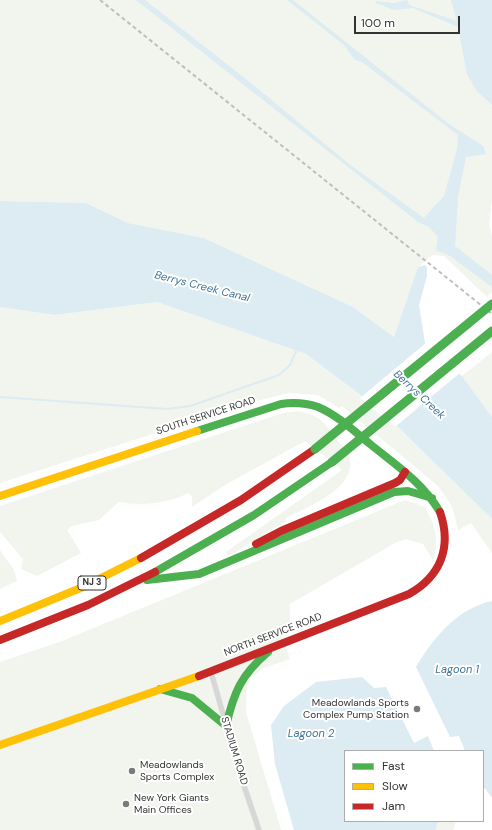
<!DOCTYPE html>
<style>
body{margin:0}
#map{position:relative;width:492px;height:830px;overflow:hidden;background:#fff;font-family:"DM Sans",sans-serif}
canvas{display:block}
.legend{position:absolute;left:344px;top:750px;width:140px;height:72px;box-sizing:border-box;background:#fff;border:1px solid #adadad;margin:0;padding:5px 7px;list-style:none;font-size:12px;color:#333}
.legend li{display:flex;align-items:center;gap:8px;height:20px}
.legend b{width:20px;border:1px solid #adadad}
.scale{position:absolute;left:354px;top:16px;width:106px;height:18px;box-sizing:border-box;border:2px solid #333;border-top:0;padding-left:5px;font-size:12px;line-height:14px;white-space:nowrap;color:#333;-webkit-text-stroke:3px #fff;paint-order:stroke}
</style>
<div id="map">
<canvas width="492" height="830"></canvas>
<ul class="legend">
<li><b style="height:5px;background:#4caf50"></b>Fast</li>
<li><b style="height:5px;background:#ffc107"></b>Slow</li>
<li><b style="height:5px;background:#c62828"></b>Jam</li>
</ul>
<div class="scale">100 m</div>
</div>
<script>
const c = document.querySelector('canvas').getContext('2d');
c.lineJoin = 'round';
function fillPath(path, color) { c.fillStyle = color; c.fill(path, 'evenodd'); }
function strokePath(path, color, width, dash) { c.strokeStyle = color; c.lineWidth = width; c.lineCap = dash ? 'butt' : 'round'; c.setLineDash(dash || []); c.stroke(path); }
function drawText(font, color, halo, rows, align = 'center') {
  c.font = font + ' "DM Sans",sans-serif'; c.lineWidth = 4; c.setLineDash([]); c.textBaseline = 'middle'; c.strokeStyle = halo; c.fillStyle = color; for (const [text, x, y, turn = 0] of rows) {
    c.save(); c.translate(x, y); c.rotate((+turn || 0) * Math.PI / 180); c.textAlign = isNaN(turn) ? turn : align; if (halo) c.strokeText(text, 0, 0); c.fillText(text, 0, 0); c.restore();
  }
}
fillPath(new Path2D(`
 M 0,0 L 492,0 L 492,199 L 489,225 L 492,236 L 492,292 L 487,297 L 444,256 L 433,255 L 418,267 L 394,337 L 353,307 L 204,238 L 128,223 L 86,203 L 0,201 Z
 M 157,302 L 306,354 L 358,393 L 400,429 L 492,519 L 492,553 L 471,523 L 458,530 L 452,506 L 438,486 L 342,406 L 339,408 L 318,395 L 290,393 L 252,402 L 0,483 L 0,307 L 55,315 Z
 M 492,352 L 492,417 L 462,376 Z
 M 297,411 C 318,414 324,421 335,438 C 340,443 349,453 350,460 C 354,490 307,507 286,518 L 285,522 C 265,532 248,546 228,556 L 226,552 L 342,470 L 305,441 L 225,485 L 192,507 L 192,496 L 188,493 C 167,504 142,506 119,502 L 99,520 L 72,526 L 67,530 L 81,553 L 37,576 L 21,569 L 23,559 L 0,532 L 0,506 L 283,413 Z
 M 405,500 L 425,507 C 435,527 440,538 433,560 L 423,544 L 406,539 L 395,543 L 290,604 L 290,622 L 279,628 L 290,659 L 264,668 L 249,679 L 246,694 L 246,712 L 281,830 L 0,830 L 0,662 L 62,641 Z
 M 0,550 L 14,570 L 17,581 L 0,589 Z
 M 438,821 L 456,821 L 453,830 L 436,830 Z`), '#f1f5ed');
fillPath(new Path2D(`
 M 136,0 L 145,0 L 251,83 L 349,164 L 424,218 L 444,196 L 457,149 L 458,135 L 362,62 L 355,60 L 344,45 L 287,0 L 293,0 L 298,4 L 449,124 L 483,146 L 486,154 L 466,157 L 458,197 L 455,246 L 492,275 L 492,287 L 450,256 L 436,250 L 438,237 L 429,227 L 418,222 Z
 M 407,0 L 409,5 L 457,21 L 451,0 L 492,0 L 492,105 L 476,90 L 467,74 L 458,27 L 413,8 L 394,10 L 376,3 L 375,1 L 394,3 Z
 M 0,201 L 86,203 L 128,223 L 204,238 L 353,307 L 394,337 L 418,267 L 425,265 L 427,267 L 427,276 L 419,305 L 425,343 L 462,376 L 492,417 L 492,519 L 400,429 L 358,393 L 306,354 L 157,302 L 55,315 L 0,307 Z
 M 492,601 L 492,798 L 483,786 L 483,751 L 465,751 L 459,736 L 450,737 L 416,667 C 433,638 458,608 492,601 Z
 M 362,677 L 374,688 L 386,687 L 414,743 L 428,736 L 434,751 L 345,751 L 345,821 L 438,821 L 436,830 L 294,830 L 275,764 L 271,725 L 284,706 L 316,682 Z`), '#ddebf3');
fillPath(new Path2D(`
 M 427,342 L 461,372 L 395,427 L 360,398 Z`), '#fff');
strokePath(new Path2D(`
 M 0,397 L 167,409 L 190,406 L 279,375 L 290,365 L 297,349`), '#ddebf3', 2);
strokePath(new Path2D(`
 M 211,672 L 241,777 L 259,830`), '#d7d7d7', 5.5);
strokePath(new Path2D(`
 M 197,431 L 281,404 C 294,402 306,403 318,407 C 337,415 354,431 370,444 C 396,465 423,483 440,512
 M 155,572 L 254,515 L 332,462
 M 147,580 L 199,574 L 394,492 L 408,491 L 432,498
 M 160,689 L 192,698 L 226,726 C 234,692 241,675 268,652`), '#4caf50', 8);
strokePath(new Path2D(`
 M 0,496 L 197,431
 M 0,621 L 83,587 L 141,558
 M 0,745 L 199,676`), '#ffc107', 8);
strokePath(new Path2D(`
 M 256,544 L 281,531 L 395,483 L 400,480 L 405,472
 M 141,558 L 241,500 L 315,449
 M 0,640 L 88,605 L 155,572
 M 199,676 L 409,594 C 441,576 452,547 440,512`), '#c62828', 8);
strokePath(new Path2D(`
 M 100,0 L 492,314`), '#bebebe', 2, [4, 3]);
strokePath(new Path2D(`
 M 315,449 L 492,304
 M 332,462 L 492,331`), '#4caf50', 9);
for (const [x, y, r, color] of [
 [417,709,4,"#7a7a7a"],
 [132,771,4,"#7a7a7a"],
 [126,804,4,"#7a7a7a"]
]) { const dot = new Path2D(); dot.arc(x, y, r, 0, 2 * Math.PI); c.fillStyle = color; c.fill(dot); strokePath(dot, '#fff', 1.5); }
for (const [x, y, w] of [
 [92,583,28]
]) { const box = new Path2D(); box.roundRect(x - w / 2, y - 7, w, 14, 3); c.fillStyle = '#fff'; c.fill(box); strokePath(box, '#333', 1); }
drawText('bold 9px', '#333', null, [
 ["NJ 3",92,583]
]);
drawText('10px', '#333', '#fff', [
 ["SOUTH SERVICE ROAD",206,416,-18],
 ["NORTH SERVICE ROAD",273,635,-21],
 ["STADIUM ROAD",234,751,73]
]);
drawText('10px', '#333', '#fff', [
 ["Meadowlands Sports",409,703,"right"],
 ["Complex Pump Station",409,715,"right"],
 ["Meadowlands",140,765],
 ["Sports Complex",140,777],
 ["New York Giants",134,798],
 ["Main Offices",134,810]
], 'left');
drawText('italic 11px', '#3f7597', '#fff', [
 ["Berrys Creek Canal",202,287,14],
 ["Berrys Creek",419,395,43],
 ["Lagoon 1",457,670],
 ["Lagoon 2",311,734]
]);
</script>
